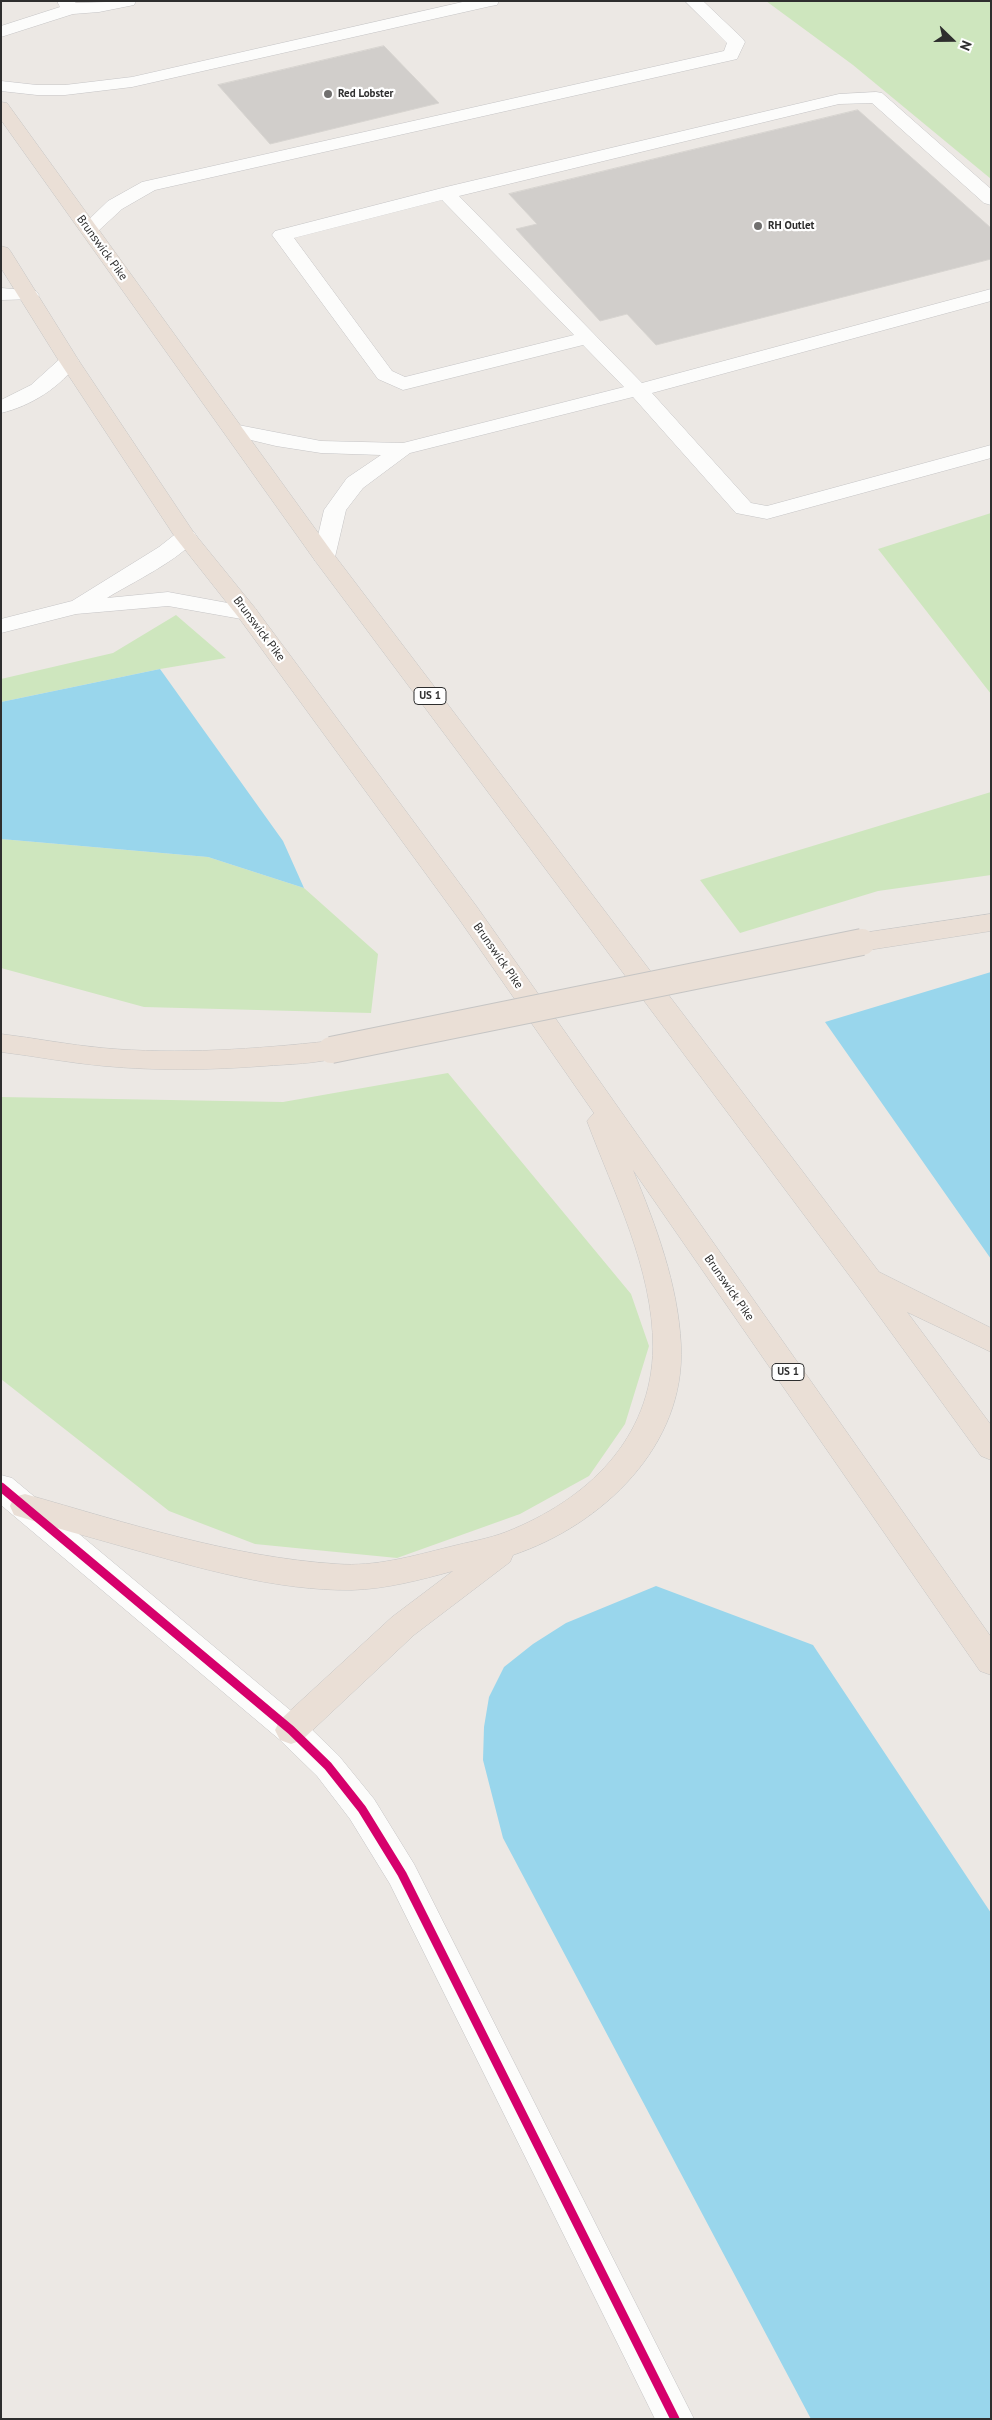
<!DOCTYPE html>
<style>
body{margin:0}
#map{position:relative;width:992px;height:2420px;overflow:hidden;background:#ece8e4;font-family:"PT Sans",sans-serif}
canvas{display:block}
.frame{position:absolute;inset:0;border:2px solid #2e2e2e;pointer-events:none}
.north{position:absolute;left:927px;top:15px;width:50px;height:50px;-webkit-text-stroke:4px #fff;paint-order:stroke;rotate:112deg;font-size:14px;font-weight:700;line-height:20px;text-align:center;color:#2e2e2e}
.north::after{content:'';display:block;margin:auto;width:18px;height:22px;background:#2e2e2e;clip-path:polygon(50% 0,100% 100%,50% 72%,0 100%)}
</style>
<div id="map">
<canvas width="992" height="2420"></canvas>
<div class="frame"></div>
<div class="north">N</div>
</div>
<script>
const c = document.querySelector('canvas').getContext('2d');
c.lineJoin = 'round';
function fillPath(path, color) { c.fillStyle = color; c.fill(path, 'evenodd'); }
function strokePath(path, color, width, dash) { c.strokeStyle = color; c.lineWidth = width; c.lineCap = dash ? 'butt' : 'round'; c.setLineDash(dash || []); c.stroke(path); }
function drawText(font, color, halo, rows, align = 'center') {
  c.font = font + ' "PT Sans",sans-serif'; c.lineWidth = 4.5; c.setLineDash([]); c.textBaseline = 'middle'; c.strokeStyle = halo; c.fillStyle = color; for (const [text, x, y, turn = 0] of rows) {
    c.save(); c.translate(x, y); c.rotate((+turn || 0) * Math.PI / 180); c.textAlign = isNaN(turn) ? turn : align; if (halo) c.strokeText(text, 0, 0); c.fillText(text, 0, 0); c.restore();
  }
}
fillPath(new Path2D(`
 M 766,1 L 991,1 L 991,179 L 853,65 Z
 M 991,513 L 991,694 L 878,549 Z
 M 176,615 L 226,658 L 160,669 L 1,702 L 1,679 L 113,653 Z
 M 991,792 L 991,875 L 878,891 L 740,933 L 700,880 Z
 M 1,839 L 208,857 L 304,888 L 378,954 L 371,1013 L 144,1007 L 1,968 Z
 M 448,1073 L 631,1294 L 649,1346 L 625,1424 L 589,1476 L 520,1514 L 397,1558 L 255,1544 L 169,1511 L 1,1379 L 1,1097 L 283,1102 Z`), '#cee6be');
fillPath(new Path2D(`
 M 160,669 L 283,841 L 304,888 L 208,857 L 1,839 L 1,702 Z
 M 991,972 L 991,1259 L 825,1022 Z
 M 656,1586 L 813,1645 L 991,1913 L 991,2419 L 811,2419 L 503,1838 L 483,1760 L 484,1727 L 489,1697 L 504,1667 L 533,1644 L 566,1623 Z`), '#99d6ec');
const building = new Path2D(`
 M 384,46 L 439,103 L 270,144 L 218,85 Z
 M 858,110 L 991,228 L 991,259 L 656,345 L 627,314 L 600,321 L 516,229 L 537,224 L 509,194 Z`);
fillPath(building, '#d1cecb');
strokePath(building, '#d7d4d0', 1);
const minor = new Path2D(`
 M 57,1 L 74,1 L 76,3 L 136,1 L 134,5 L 99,12 L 73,14 L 1,37 L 1,26 L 60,7 Z
 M 467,1 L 499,1 L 497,5 L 491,6 L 132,87 L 65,95 L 37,95 L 1,91 L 1,81 L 37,85 L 65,85 L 132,77 Z
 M 685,1 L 703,1 L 742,38 L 745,42 L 737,59 L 155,190 L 122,209 L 96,233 L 82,233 L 79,229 L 108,201 L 142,182 L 724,51 L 727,43 Z
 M 876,92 L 882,93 L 991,189 L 991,205 L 984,203 L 872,103 L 839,104 L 459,196 L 642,383 L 991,289 L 991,301 L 652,393 L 751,503 L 767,506 L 991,445 L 991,458 L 767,519 L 736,513 L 633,397 L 410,453 L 363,488 L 346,510 L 335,557 L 332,562 L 324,564 L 316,562 L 313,557 L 324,510 L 347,478 L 381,455 L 321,453 L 276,446 L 226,434 L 223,430 L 226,426 L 233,424 L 321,441 L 403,443 L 624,387 L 583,345 L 403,390 L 378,379 L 275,239 L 272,235 L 275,231 L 446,187 L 839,94 ZM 442,200 L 574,335 L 405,377 L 392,371 L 294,238 Z
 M 1,288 L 36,291 L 39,295 L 36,299 L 1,300 Z
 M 69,355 L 76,357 L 79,361 C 61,387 31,406 1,413 L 1,400 L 31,385 L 62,357 Z
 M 186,530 L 194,532 L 197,537 C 182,559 131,583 107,598 L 168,592 L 255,608 L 258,613 L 255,618 L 247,620 L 168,606 L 76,614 L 1,633 L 1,619 L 72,601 L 159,547 L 178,532 Z
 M 1,1475 L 12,1478 L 302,1720 L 339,1756 L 374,1799 L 414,1864 L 694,2419 L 655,2419 L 390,1884 L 350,1819 L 317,1776 L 280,1740 L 1,1505 Z`);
const highway = new Path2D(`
 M 1,102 L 7,103 L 332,552 L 879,1272 L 991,1328 L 991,1352 L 907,1312 L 991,1425 L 991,1460 L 981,1456 L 858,1287 L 316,562 L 1,120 Z
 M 1,246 L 8,248 L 11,252 L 79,361 L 194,533 L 255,608 L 477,907 L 991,1637 L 991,1675 L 980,1671 L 633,1170 C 656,1226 678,1284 681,1345 C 686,1446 602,1525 513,1555 L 510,1562 L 414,1635 L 302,1740 L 291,1744 L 280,1740 L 275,1730 L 280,1720 L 392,1617 L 453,1571 C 420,1580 386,1589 352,1590 C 277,1591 199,1568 128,1548 C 90,1537 52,1527 14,1515 L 10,1506 L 14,1497 L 25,1494 C 127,1523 231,1557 337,1564 C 375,1567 413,1556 449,1547 C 468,1542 488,1539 506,1532 C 587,1500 652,1439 653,1347 C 653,1269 614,1193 587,1121 L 594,1113 L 459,919 L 239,618 L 175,537 L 59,361 L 1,268 Z
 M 991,914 L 991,931 L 862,951 L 853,948 L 849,942 L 853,936 L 862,933 Z
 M 1,1034 C 35,1038 69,1045 103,1048 C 179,1055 255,1049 331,1041 L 340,1043 L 344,1050 L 340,1057 C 316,1064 289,1064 264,1066 C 211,1070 157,1071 104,1066 C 69,1063 35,1056 1,1052 Z`);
strokePath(minor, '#c5c4c5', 1);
strokePath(highway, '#c6c5c4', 1);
fillPath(minor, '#fcfcfb');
fillPath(highway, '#eadfd6');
const highwayBridge = new Path2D(`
 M 331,1050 L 862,942`);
strokePath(highwayBridge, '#c6c5c4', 28, []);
strokePath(highwayBridge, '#eadfd6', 26);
strokePath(new Path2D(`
 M 1,1487 L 291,1730 L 328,1766 L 362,1809 L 402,1874 L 675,2419`), '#d6006c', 9);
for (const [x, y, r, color] of [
 [328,94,5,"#706f6e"],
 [758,226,5,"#706f6e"]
]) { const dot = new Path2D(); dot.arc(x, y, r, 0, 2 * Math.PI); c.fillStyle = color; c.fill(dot); strokePath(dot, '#fff', 2); }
drawText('bold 11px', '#2e2e2e', '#fff', [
 ["Red Lobster",338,94],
 ["RH Outlet",768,226]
], 'left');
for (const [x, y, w] of [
 [430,696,32],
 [788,1372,32]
]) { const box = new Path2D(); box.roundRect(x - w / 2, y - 8.5, w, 17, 4); c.fillStyle = '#fff'; c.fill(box); strokePath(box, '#2e2e2e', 1); }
drawText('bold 11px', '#2e2e2e', null, [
 ["US 1",430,696],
 ["US 1",788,1372]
]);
drawText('12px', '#2e2e2e', '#fff', [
 ["Brunswick Pike",102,248,54],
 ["Brunswick Pike",259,629,53],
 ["Brunswick Pike",498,956,55],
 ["Brunswick Pike",729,1288,55]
]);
</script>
